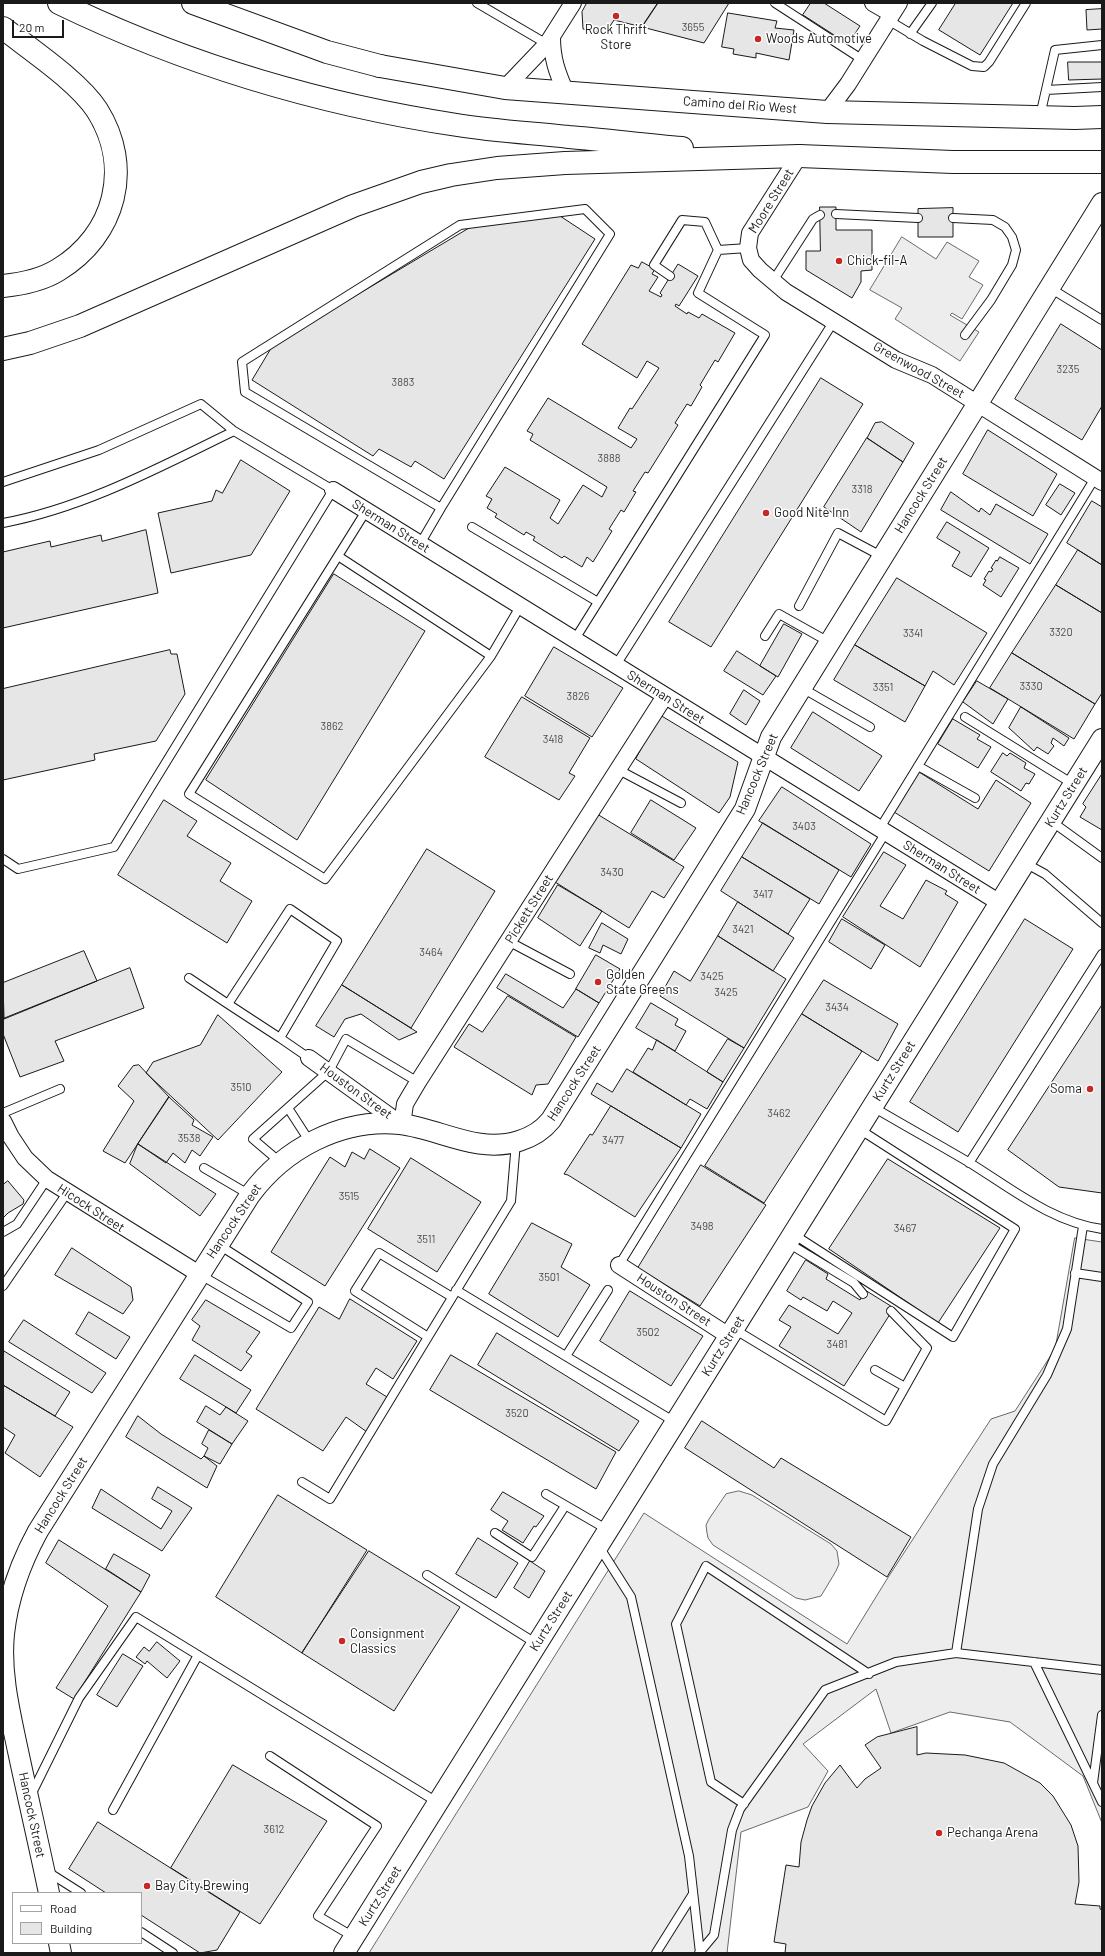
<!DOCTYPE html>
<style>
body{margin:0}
#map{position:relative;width:1105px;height:1956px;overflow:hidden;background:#fff;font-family:Barlow,sans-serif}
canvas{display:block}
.frame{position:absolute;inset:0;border:4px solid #1a1a1a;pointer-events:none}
.legend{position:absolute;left:12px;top:1892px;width:130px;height:52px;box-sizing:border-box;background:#fff;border:1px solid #a3a3a3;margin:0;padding:5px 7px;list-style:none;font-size:12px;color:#1a1a1a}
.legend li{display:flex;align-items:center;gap:8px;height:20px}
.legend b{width:20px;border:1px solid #a3a3a3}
.scale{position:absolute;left:12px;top:20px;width:52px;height:18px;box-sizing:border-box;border:2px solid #1a1a1a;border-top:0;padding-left:5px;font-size:12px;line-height:14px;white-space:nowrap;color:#1a1a1a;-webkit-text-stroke:3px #fff;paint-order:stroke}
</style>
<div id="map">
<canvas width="1105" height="1956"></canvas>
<div class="frame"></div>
<ul class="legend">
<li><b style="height:5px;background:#fff"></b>Road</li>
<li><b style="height:11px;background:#e6e6e6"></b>Building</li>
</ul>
<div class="scale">20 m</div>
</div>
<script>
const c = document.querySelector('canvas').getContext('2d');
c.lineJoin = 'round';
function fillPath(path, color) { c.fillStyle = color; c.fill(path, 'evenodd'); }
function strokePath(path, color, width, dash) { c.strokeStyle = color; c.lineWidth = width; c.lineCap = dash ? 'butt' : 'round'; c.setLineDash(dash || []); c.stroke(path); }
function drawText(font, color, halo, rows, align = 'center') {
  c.font = font + ' Barlow,sans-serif'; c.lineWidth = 3; c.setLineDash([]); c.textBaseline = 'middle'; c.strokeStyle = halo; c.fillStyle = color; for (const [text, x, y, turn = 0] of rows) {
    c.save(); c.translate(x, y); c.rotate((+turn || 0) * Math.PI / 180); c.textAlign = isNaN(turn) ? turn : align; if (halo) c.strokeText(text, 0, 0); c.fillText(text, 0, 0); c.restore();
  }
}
const built = new Path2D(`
 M 902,237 L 936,259 L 947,242 L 979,261 L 969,277 L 983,285 L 962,319 L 952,313 L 950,315 L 979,332 L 960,361 L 895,319 L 902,308 L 870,290 Z
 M 1075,1238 L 1102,1242 L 1102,1823 L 1083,1776 L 1010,1722 L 950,1712 L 891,1733 L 876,1689 L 803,1744 L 828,1771 L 808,1807 L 741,1832 L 727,1953 L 369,1953 L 644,1513 L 847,1644 L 887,1579 L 991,1419 L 1015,1411 L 1055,1349 Z
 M 739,1491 L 752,1495 L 831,1544 L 837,1551 L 839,1564 L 836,1571 L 821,1596 L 805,1600 L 796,1598 L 713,1545 L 708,1538 L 707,1533 L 706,1525 L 709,1519 L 726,1494 Z`);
fillPath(built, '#ededed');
strokePath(built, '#6a6a6a', 1);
const building = new Path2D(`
 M 587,3 L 658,3 L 642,27 L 614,20 L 605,34 L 583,29 L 582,12 Z
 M 658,3 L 729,3 L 704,43 L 642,27 Z
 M 811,3 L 824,3 L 860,26 L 848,44 L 803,15 Z
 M 956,3 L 1013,3 L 980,55 L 939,30 Z
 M 1102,9 L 1102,29 L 1087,30 L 1086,10 Z
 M 728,13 L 777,21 L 775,28 L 794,30 L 789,60 L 756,53 L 756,58 L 733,54 L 734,49 L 722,47 Z
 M 1068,62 L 1102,62 L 1102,79 L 1069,80 Z
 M 820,207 L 836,207 L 836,230 L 872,230 L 872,270 L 861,271 L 861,282 L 852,298 L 806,270 L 806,251 L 820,251 Z
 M 953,208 L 953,237 L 918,237 L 918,209 Z
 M 557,214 L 595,239 L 444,479 L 415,461 L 411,467 L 379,449 L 373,456 L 252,380 L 273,345 L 469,228 Z
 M 642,262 L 655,269 L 652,274 L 658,277 L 649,291 L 661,297 L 662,295 L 660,293 L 678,264 L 698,276 L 679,306 L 676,304 L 675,306 L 687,314 L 688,312 L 699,318 L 702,314 L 735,333 L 718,362 L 715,360 L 700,385 L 702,387 L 691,406 L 687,404 L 675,423 L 678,425 L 648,473 L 645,472 L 633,491 L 636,492 L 624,512 L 621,510 L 609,529 L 612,531 L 593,562 L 587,557 L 582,567 L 564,556 L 562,558 L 533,540 L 535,537 L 526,532 L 524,535 L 495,517 L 497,514 L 487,508 L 492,499 L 486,496 L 505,467 L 560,500 L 550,518 L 558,524 L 583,485 L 602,497 L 607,487 L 530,440 L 533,434 L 527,431 L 548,398 L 631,448 L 637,439 L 618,428 L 630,408 L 632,409 L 659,368 L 647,361 L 637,378 L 582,344 L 631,265 L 638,268 Z
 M 1061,324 L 1102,350 L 1102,406 L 1082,440 L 1015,399 Z
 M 821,378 L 863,404 L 711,647 L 669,622 Z
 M 882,422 L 914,443 L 903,462 L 867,438 L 875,423 Z
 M 988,430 L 1057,474 L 1033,516 L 963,474 Z
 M 867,438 L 903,462 L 861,532 L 824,507 Z
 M 241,460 L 290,491 L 251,555 L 171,573 L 158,513 L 212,501 L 216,490 L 222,493 Z
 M 1060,484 L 1075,493 L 1061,515 L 1046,505 Z
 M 951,492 L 979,512 L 981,508 L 990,515 L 996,504 L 1048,534 L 1030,564 L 941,510 Z
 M 1092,501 L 1102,507 L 1102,565 L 1067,543 Z
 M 947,522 L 989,548 L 971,577 L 952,566 L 960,552 L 937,538 Z
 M 146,530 L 158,593 L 3,628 L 3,552 L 50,541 L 51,547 L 101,535 L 102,541 Z
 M 1078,550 L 1102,565 L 1102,613 L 1056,585 Z
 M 1000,557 L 1019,568 L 1001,597 L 983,585 L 986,580 L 984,579 L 989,571 L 991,572 L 993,569 L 991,568 L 996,560 L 997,561 Z
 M 334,574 L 425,631 L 297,840 L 206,780 Z
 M 897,578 L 987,633 L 954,685 L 933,671 L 925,686 L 855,645 Z
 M 1056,585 L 1102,613 L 1102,693 L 1095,704 L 1012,653 Z
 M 784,624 L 802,634 L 778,677 L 760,666 Z
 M 855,645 L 925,686 L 905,722 L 834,680 Z
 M 554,647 L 623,688 L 592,737 L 525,696 Z
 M 170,650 L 171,654 L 177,654 L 185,694 L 156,741 L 94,754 L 95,760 L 3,780 L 3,689 Z
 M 737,651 L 776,676 L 763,695 L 724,671 Z
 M 1012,653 L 1095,704 L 1074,739 L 990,688 Z
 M 977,681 L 1008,699 L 993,724 L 963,702 Z
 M 744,690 L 760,701 L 746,725 L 730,714 Z
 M 522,697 L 590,738 L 569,773 L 575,776 L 559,800 L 485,757 Z
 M 1021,707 L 1069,738 L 1064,746 L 1053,738 L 1051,743 L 1054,746 L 1048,754 L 1037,747 L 1034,751 L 1009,728 Z
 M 813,712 L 882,756 L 859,791 L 791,748 Z
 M 660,715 L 738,762 L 730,797 L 719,813 L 636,759 Z
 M 953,719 L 980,735 L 977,739 L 991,747 L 978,768 L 938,744 Z
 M 1003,753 L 1007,756 L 1010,753 L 1026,763 L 1024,768 L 1035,774 L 1029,784 L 1026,783 L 1021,791 L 991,772 Z
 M 919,772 L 978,809 L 996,780 L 1031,803 L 989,871 L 894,812 Z
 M 1102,774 L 1102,830 L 1080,817 L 1086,807 L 1083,804 Z
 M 782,787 L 871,844 L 851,877 L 759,821 Z
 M 164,800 L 197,821 L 187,836 L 231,863 L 220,881 L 252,901 L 227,943 L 118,875 Z
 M 651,800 L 696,828 L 674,860 L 631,833 Z
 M 597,814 L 684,867 L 664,898 L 652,891 L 629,928 L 555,882 Z
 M 763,823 L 839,870 L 819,904 L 742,857 Z
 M 427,849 L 495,891 L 411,1028 L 342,985 Z
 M 884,852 L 906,865 L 880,906 L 903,919 L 926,880 L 947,891 L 945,894 L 958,902 L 920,967 L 843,917 Z
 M 742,857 L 810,899 L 788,934 L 721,891 Z
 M 558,885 L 602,911 L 580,946 L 538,918 Z
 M 738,902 L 794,938 L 773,971 L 718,936 Z
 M 842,919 L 885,945 L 871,969 L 829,942 Z
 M 1025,919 L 1073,949 L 958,1132 L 910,1102 Z
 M 602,923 L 628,939 L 621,954 L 603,945 L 600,953 L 589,948 Z
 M 718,936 L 786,979 L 744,1048 L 660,996 L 674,971 L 690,981 Z
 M 84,951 L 97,981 L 4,1019 L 3,983 Z
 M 596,955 L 620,969 L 599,1003 L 576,989 Z
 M 130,968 L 144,1008 L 55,1041 L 64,1061 L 20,1077 L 3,1034 L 3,1019 Z
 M 506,974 L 563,1008 L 576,989 L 599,1003 L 578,1037 L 497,988 Z
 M 824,980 L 898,1024 L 878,1061 L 802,1014 Z
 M 342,985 L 358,995 L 417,1032 L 399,1040 L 361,1014 L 345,1019 L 334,1037 L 316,1026 Z
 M 508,996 L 576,1037 L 548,1084 L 536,1085 L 532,1095 L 454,1047 L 469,1024 L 482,1032 Z
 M 651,1003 L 678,1019 L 675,1025 L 686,1031 L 675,1051 L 636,1028 Z
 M 1102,1005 L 1102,1193 L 1059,1187 L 1008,1150 Z
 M 802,1014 L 862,1051 L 764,1203 L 705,1166 Z
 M 218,1015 L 282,1072 L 218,1140 L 146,1073 L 153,1062 L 200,1045 Z
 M 728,1039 L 744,1048 L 723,1082 L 707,1072 Z
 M 657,1040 L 723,1082 L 707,1109 L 690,1099 L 686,1105 L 633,1072 L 648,1048 L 652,1050 Z
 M 139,1065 L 169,1097 L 125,1163 L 103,1151 L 134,1101 L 118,1086 L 133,1066 Z
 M 627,1069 L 701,1114 L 681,1148 L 591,1094 L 597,1083 L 612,1092 Z
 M 169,1097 L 194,1120 L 192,1125 L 213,1137 L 200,1156 L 192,1150 L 185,1163 L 173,1153 L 166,1163 L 138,1144 Z
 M 611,1106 L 681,1148 L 635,1217 L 568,1175 L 564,1174 L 590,1134 L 592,1135 Z
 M 138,1144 L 216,1194 L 200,1216 L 130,1164 Z
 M 370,1149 L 400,1168 L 325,1286 L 271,1252 L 330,1157 L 345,1167 L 352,1152 L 364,1159 Z
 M 411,1158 L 481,1202 L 437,1272 L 368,1229 Z
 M 888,1159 L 1000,1228 L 938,1323 L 829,1249 Z
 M 701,1165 L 766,1205 L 700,1306 L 638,1268 Z
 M 8,1181 L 24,1200 L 23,1204 L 8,1213 L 3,1218 L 3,1185 Z
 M 532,1223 L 572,1244 L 561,1267 L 590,1285 L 558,1337 L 489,1294 Z
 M 72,1248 L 131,1287 L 133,1300 L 123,1314 L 55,1275 Z
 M 806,1260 L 828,1274 L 826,1279 L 860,1300 L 865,1290 L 894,1308 L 844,1386 L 779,1346 L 791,1327 L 779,1320 L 789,1305 L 838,1334 L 852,1313 L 833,1301 L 827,1311 L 803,1297 L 801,1300 L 787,1291 Z
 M 630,1291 L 703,1336 L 671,1386 L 600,1341 Z
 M 350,1299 L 417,1341 L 393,1379 L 376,1368 L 366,1384 L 387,1397 L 367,1432 L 346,1417 L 323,1451 L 256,1409 L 319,1307 L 339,1319 Z
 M 206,1300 L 260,1332 L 246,1352 L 252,1356 L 241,1371 L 192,1340 L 200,1326 L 192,1320 Z
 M 89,1312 L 130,1337 L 116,1359 L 76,1334 Z
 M 24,1320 L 106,1373 L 92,1393 L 9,1342 Z
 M 497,1333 L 639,1421 L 619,1451 L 478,1365 Z
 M 4,1351 L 70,1392 L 55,1416 L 3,1385 Z
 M 195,1355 L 251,1390 L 236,1413 L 180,1379 Z
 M 451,1355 L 616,1452 L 596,1489 L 430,1390 Z
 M 3,1385 L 73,1427 L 40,1477 L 5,1453 L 15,1435 L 3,1427 Z
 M 206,1406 L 220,1415 L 226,1407 L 248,1421 L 232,1444 L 197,1422 Z
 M 138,1416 L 161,1434 L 201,1459 L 204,1456 L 217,1466 L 207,1488 L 126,1437 Z
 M 702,1421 L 774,1468 L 781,1458 L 911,1537 L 887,1577 L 685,1448 Z
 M 209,1430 L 232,1444 L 220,1464 L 204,1456 L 208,1448 L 202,1444 Z
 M 158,1487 L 192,1508 L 162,1551 L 92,1508 L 101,1489 L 161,1529 L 172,1511 L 152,1499 Z
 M 503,1492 L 544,1516 L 536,1527 L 534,1526 L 523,1543 L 502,1530 L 508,1521 L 491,1510 Z
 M 278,1495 L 367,1550 L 302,1653 L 216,1597 Z
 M 478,1538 L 518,1563 L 496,1598 L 456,1574 Z
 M 59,1540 L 141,1592 L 74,1699 L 56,1688 L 108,1606 L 46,1563 Z
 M 369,1551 L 460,1607 L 394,1711 L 302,1653 Z
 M 114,1554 L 150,1575 L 141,1592 L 106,1569 Z
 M 530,1561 L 545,1571 L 529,1598 L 514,1588 Z
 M 157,1642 L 180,1661 L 167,1678 L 147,1661 L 145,1664 L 136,1657 L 144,1647 L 149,1651 Z
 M 123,1654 L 143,1666 L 117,1707 L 97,1695 Z
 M 917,1727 L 917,1755 L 926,1753 L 965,1755 L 1004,1763 L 1040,1783 L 1053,1796 L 1071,1825 L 1078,1846 L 1079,1882 L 1075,1904 L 1100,1906 L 1100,1909 L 1102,1910 L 1102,1953 L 785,1953 L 786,1944 L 774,1942 L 786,1865 L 799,1867 L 801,1842 L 807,1820 L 812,1806 L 825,1783 L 840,1765 L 857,1788 L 865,1779 L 881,1768 L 865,1745 L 877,1737 Z
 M 233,1765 L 327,1821 L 260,1924 L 171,1868 Z
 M 98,1822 L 240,1912 L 217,1950 L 200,1953 L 141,1915 L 141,1893 L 106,1893 L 69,1869 Z`);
fillPath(building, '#e6e6e6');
strokePath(building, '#1a1a1a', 1);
const service = new Path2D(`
 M 477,3 L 547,44
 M 775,3 L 863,60
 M 888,20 L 923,41 L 972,66 L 984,67 L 989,62 L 1026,3
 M 910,34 L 932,3
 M 1046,90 L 1102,87
 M 1040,116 L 1055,50 L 1102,45
 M 585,209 L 610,234 L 441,508 L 245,392 L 242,362 L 460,225 Z
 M 836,214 L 918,218
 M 953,218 L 993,220 L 1005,227 L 1012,237 L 1016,250 L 1012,265 L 991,300 L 965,335
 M 670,276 L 654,265 L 682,220 L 705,222 L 718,250
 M 773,281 L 813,219 L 820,215
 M 1050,288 L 1102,320
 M 3,482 L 99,450 L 201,404 L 234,431
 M 366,511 L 338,556 L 491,656 L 521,605
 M 3,523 C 84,508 160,467 234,431 L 333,490 L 114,847 L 18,869 L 3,859
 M 472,527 L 598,602
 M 420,544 L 441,508
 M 338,556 L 189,794 L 325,879 L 491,656
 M 799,606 L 838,533 L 883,557
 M 765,636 L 779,614 L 829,642
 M 575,639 L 765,335 L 698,293 L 718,250 L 748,248
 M 616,665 L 834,321
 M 802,688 L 870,727
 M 965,717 L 1073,784
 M 918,766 L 975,798
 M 617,769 L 681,803
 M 1051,821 L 1102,858
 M 880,828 L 1095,478
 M 1025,863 L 1045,874 L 1102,923
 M 508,941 L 570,974
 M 189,978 L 228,1004 L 290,909 L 337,941 L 280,1038 L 309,1058
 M 228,1004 L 280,1038
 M 873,1107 C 905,1126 938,1144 970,1163 C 1012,1189 1052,1222 1102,1229
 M 288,1108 L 310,1142
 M 3,1113 L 60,1089
 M 280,1162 L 253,1139 L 329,1071 L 346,1039 L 418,1082
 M 969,1163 L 1102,954
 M 204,1168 L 250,1195
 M 3,1232 L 17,1224 L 47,1179
 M 793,1234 L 953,1337 L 1015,1229 L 859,1129
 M 788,1243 L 854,1283 L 863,1294
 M 619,1265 L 886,832
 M 1075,1273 L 1102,1277
 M 199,1274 L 291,1328 L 308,1302 L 219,1245
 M 3,1286 L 67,1193
 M 456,1290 L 675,1422
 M 452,1297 L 379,1253 L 355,1291 L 428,1337 L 511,1201 L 516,1142
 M 734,1329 L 886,1421 L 927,1348 L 891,1311
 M 566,1356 L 608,1290
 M 875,1370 L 905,1387
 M 302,1482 L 330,1499 L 428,1337
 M 546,1494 L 608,1530
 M 495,1533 L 532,1557 L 565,1506
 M 598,1545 L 631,1597 L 689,1856 L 700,1953
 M 427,1575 L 537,1644
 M 956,1653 L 978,1509 L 993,1464 L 1047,1375 L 1067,1329 L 1083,1226
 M 1034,1662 L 1102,1802
 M 270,1756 L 377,1826 L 318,1916 L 354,1937
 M 1093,1783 L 1102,1715
 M 31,1795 L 79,1698 L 136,1617 L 437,1802
 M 744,1804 L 711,1782 L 676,1624 L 706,1566 L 869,1674
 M 113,1810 L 198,1655
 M 48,1872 L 81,1893
 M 141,1932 L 173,1953
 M 656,1953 L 693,1894
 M 699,1953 L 714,1935 L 732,1830 L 740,1809 L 825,1690 L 896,1662 L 956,1653 L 1102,1670`);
const minor = new Path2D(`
 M 873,3 L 892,14
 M 552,37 C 552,59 557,72 566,93
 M 505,88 L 547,44 L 573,3
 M 827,112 L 848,84 L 899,3
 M 799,156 L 750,233 L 748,248 L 751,260 L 760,270 L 786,292 L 896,360 L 932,375 L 1102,482
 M 333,490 L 1000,903
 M 309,1058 L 402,1125 L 405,1104 L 418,1082 L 665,696
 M 3,1121 L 11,1137 L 25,1158 L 47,1179 L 199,1274
 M 619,1265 L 729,1336`);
const tertiary = new Path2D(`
 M 49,1893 C 39,1845 28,1798 18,1751 C 10,1713 0,1673 4,1634 C 8,1597 20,1564 38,1531 L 250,1195 C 284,1149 341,1118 400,1124 C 441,1129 477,1154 519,1141 C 532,1137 543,1130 551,1120 L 745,809 L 771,737 L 1102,203
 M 59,1943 L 61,1953
 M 344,1953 L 1102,739`);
const primary = new Path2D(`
 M 380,66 L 505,88 L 827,112 L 1075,118 L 1102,117
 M 799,156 L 953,162 L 1102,162`);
const motorway = new Path2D(`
 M 59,3 C 185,64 319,104 457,125 C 494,131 532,133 569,137 C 607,140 645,145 682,148
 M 193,3 L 327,52 L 380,66
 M 3,28 C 31,50 78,81 97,110 C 133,167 116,235 58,270 C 42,280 22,284 3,286
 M 3,349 L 30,343 L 80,326 L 353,206 L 421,182 L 451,175 L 497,168 L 565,163 L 799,156`);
strokePath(service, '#1a1a1a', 10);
strokePath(minor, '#1a1a1a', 18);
strokePath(tertiary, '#1a1a1a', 22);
strokePath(primary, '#1a1a1a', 24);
strokePath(motorway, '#1a1a1a', 24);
strokePath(service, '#fff', 8);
strokePath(minor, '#fff', 16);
strokePath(tertiary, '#fff', 20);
strokePath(primary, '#fff', 22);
strokePath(motorway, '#fff', 22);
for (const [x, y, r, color] of [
 [616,16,4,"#c62828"],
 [758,39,4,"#c62828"],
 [839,261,4,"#c62828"],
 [766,513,4,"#c62828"],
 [598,982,4,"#c62828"],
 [1090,1089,4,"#c62828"],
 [342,1641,4,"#c62828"],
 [939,1833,4,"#c62828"],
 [147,1886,4,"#c62828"]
]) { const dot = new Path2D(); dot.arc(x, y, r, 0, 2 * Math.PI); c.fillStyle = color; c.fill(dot); strokePath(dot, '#fff', 1.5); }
drawText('11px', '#4d4d4d', null, [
 ["3655",693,27],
 ["3235",1068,369],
 ["3883",403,382],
 ["3888",609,458],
 ["3318",862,489],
 ["3320",1061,632],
 ["3341",913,633],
 ["3330",1031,686],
 ["3351",883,687],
 ["3826",578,696],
 ["3862",332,726],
 ["3418",553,739],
 ["3403",804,826],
 ["3430",612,872],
 ["3417",763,894],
 ["3421",743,929],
 ["3464",431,952],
 ["3425",712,976],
 ["3425",726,992],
 ["3434",837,1007],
 ["3510",241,1087],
 ["3462",779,1113],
 ["3538",189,1138],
 ["3477",613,1140],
 ["3515",349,1196],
 ["3498",702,1226],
 ["3467",905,1228],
 ["3511",426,1239],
 ["3501",549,1277],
 ["3502",648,1332],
 ["3481",837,1344],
 ["3520",517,1413],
 ["3612",274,1829]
]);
drawText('13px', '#1a1a1a', '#fff', [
 ["Rock Thrift",616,30,"center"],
 ["Store",616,45,"center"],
 ["Woods Automotive",766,39],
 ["Chick-fil-A",847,261],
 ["Good Nite Inn",774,513],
 ["Golden",606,975],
 ["State Greens",606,990],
 ["Soma",1082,1089,"right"],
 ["Consignment",350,1634],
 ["Classics",350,1649],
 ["Pechanga Arena",947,1833],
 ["Bay City Brewing",155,1886]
], 'left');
drawText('13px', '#1a1a1a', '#fff', [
 ["Camino del Rio West",740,105,4],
 ["Moore Street",771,201,-58],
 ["Greenwood Street",919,370,29],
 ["Hancock Street",921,495,-58],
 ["Sherman Street",391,526,32],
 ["Sherman Street",666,697,32],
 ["Hancock Street",757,774,-67],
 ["Kurtz Street",1066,797,-58],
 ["Sherman Street",942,867,32],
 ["Pickett Street",529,909,-58],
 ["Kurtz Street",894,1071,-58],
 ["Hancock Street",574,1083,-57],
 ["Houston Street",356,1091,36],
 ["Hicock Street",91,1208,33],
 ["Hancock Street",234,1221,-56],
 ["Houston Street",674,1300,33],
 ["Kurtz Street",723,1346,-58],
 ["Hancock Street",61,1495,-58],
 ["Kurtz Street",551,1621,-58],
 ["Hancock Street",32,1815,78],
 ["Kurtz Street",380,1896,-58]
]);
</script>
